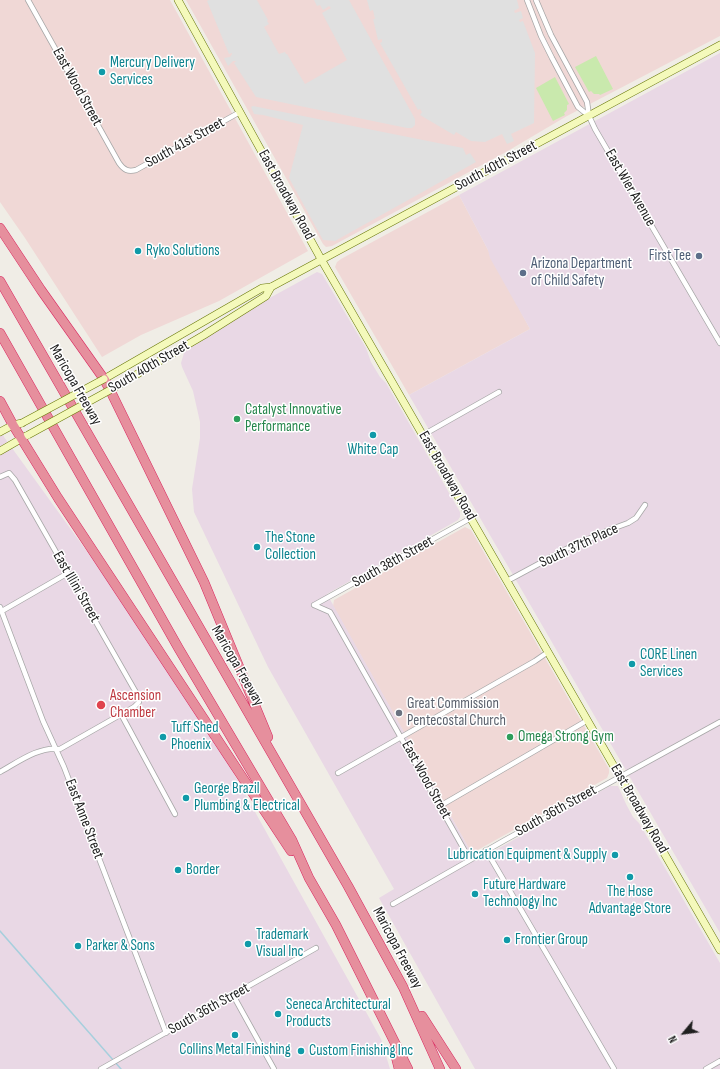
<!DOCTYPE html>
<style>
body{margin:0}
#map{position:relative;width:720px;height:1069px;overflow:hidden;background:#f0ede6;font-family:"Sofia Sans Condensed",sans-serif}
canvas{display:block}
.north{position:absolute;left:664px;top:1013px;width:40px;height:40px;-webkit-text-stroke:3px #fff;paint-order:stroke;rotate:241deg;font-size:11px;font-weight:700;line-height:16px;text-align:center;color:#202020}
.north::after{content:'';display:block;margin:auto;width:14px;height:18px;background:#202020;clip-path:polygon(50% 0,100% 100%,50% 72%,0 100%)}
</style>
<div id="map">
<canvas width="720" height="1069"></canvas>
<div class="north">N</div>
</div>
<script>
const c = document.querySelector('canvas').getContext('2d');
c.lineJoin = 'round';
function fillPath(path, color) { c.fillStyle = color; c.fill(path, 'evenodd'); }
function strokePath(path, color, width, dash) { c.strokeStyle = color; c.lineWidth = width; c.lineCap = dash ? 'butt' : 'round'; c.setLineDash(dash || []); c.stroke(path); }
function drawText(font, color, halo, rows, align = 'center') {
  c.font = font + ' "Sofia Sans Condensed",sans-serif'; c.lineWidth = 3; c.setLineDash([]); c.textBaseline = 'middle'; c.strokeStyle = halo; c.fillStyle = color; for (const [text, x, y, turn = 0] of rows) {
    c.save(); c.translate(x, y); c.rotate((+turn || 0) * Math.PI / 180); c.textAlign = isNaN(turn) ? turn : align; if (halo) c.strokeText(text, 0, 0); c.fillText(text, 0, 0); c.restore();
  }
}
fillPath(new Path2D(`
 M 0,0 L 170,0 L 308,251 L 219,301 L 141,335 L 102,357 L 25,238 L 0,202 Z
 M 186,0 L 720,0 L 720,36 L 567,116 L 506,152 L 332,246 L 326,247 L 323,244 Z
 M 459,195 L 530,329 L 409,395 L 335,267 L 337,262 L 341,259 Z
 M 465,527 L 471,530 L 609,769 L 609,773 L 607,778 L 474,852 L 471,852 L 333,606 L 334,600 Z`), '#f0d8d6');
fillPath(new Path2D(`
 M 720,53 L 720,933 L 409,395 L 530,329 L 490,258 L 488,250 L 459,195 Z
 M 317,272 L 322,274 L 366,348 L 371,362 L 380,377 L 386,383 L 460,512 L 460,517 L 458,520 L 327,594 L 476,861 L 610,786 L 618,786 L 626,804 L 633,817 L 639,823 L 720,963 L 720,1069 L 475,1069 L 379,898 L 394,889 L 268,667 L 194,512 L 192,489 L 200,438 L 200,422 L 193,391 L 182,367 L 181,363 L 184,353 L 188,349 L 266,300 Z
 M 0,428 L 4,437 L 188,691 L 381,1039 L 390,1069 L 0,1069 Z`), '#e9d8e5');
fillPath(new Path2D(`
 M 596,56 L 613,89 L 600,95 L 599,94 L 594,94 L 591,91 L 589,92 L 575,67 Z
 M 555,77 L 569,104 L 567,105 L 567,110 L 564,113 L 565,115 L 553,121 L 536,88 Z`), '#c9e9ad');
fillPath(new Path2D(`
 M 209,0 L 257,0 L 268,20 L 267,21 L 269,24 L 264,27 L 279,54 L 285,52 L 286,54 L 287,54 L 305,84 L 347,60 L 322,13 L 331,8 L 329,6 L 323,10 L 320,5 L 317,6 L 314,0 L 349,0 L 415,119 L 415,125 L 412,128 L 407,128 L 256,97 L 234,63 L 236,61 L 233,61 L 228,66 L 224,58 L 230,57 L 232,54 L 232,53 L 229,54 L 207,1 Z
 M 367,0 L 517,0 L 519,8 L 514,11 L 515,13 L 521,11 L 523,18 L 519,20 L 520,22 L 523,21 L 535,53 L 534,123 L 511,134 L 514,141 L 507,144 L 502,134 L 485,142 L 471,141 L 456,132 L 454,135 L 420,115 L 422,112 L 420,109 L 418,110 L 380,43 L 382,42 L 382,39 L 378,40 L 373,19 L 375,19 L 373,10 L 370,11 Z
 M 253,106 L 463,148 L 466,155 L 470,153 L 476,162 L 335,241 L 323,240 L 289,178 L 303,125 L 263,115 L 254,114 L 251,107 Z`), '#e0e0e0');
strokePath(new Path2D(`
 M 0,931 L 121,1069`), '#a7cfdd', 1.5);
const minor = new Path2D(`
 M 28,0 L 119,163 C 124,170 128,172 136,170 L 240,112
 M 527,0 L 541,36 L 552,58 L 578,107 L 589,116
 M 536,0 L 551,35 L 587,102 L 589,116 L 595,129 L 720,343
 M 423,435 L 499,392
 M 0,477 L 9,473 L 15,480 L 138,696 L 139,702 L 134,707 L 60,749 C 39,746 18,762 0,772
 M 507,581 L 572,546 L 609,530 L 628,523 L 636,518 L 645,505
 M 314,605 L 330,612 L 470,860
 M 314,605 L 471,518
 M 0,607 L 43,721 L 64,767 L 166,1033
 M 2,611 L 68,573
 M 121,714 L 175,814
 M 338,773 L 535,661 L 548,652
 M 440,806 L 588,720
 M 486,850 L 614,1069
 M 393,904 L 505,840 L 720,722
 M 233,995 L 274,1069
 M 101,1069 L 316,948
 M 706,1069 L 720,1061`);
const secondary = new Path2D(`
 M 178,0 L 321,259 L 720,950
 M 104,379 L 262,288 L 271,287 L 720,45
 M 110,390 L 204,335 L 266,296 L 271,287
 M 0,432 L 13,425 L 22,423
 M 0,451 L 26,436`);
const motorway = new Path2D(`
 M 0,228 L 41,290 L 104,379 L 110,390 L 204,582 L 268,737
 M 0,281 L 348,886 L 403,987 L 440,1069
 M 0,333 L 179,649 L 292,840 L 309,878 L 336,925 L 408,1069
 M 0,401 L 13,425 L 58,498 L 291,851
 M 422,1016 L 456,1069
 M 394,1049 L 399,1069`);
strokePath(minor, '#a7a7a7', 6);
strokePath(secondary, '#677706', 8);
strokePath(motorway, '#d9285f', 10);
strokePath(minor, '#fff', 4.5);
strokePath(secondary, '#f4f9bb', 7);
strokePath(motorway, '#e68f9d', 9);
const secondaryBridge = new Path2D(`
 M 22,423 L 104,379
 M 28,435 L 110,390`);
strokePath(secondaryBridge, '#677706', 8, []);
strokePath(secondaryBridge, '#f4f9bb', 7);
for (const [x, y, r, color] of [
 [102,72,4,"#0f9aa8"],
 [138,251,4,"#0f9aa8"],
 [699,256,4,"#5c6f8a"],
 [523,273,4,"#5c6f8a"],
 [237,419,4,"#2e9e5b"],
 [373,435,4,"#0f9aa8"],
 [257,547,4,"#0f9aa8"],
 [632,664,4,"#0f9aa8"],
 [101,705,5,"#e0444e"],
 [399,713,4,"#6b7280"],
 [163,737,4,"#0f9aa8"],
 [510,737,4,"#2e9e5b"],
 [186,798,4,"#0f9aa8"],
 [615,855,4,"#0f9aa8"],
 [178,870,4,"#0f9aa8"],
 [630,877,4,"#0f9aa8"],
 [475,894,4,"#0f9aa8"],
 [507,940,4,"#0f9aa8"],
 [248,944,4,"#0f9aa8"],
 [78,946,4,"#0f9aa8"],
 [278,1014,4,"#0f9aa8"],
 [235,1035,4,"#0f9aa8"],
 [301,1051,4,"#0f9aa8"]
]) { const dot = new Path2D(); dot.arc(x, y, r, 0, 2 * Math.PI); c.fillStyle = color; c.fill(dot); strokePath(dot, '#fff', 1.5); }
drawText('15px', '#0d838f', '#fff', [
 ["Mercury Delivery",110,63],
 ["Services",110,80],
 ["Ryko Solutions",146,251],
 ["White Cap",373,450,"center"],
 ["The Stone",265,538],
 ["Collection",265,555],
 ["CORE Linen",640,655],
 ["Services",640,672],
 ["Tuff Shed",171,728],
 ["Phoenix",171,745],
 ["George Brazil",194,789],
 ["Plumbing & Electrical",194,806],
 ["Lubrication Equipment & Supply",607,855,"right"],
 ["Border",186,870],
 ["Future Hardware",483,885],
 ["Technology Inc",483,902],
 ["The Hose",630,892,"center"],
 ["Advantage Store",630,909,"center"],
 ["Trademark",256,935],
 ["Visual Inc",256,952],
 ["Frontier Group",515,940],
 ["Parker & Sons",86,946],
 ["Seneca Architectural",286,1005],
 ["Products",286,1022],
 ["Collins Metal Finishing",235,1050,"center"],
 ["Custom Finishing Inc",309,1051]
], 'left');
drawText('15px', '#202020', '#fff', [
 ["East Wood Street",77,87,61],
 ["South 41st Street",185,143,-29],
 ["South 40th Street",496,166,-28],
 ["East Wier Avenue",630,188,60],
 ["East Broadway Road",286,195,61],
 ["South 40th Street",149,367,-30],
 ["Maricopa Freeway",75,385,60],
 ["East Broadway Road",447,476,60],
 ["South 37th Place",579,546,-25],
 ["South 38th Street",393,562,-29],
 ["East Illini Street",76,587,60],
 ["Maricopa Freeway",237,666,60],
 ["East Wood Street",426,780,61],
 ["East Broadway Road",639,809,60],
 ["South 36th Street",556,811,-29],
 ["East Anne Street",84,819,69],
 ["Maricopa Freeway",397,948,62],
 ["South 36th Street",209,1009,-29]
]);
drawText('15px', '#4e5e75', '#fff', [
 ["First Tee",691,256],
 ["Arizona Department",531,264,"left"],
 ["of Child Safety",531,281,"left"]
], 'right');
drawText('15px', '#27864d', '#fff', [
 ["Catalyst Innovative",245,410],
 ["Performance",245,427],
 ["Omega Strong Gym",518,737]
], 'left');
drawText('15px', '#be3a42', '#fff', [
 ["Ascension",110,696],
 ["Chamber",110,713]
], 'left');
drawText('15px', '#5b616d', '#fff', [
 ["Great Commission",407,704],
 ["Pentecostal Church",407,721]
], 'left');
</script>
